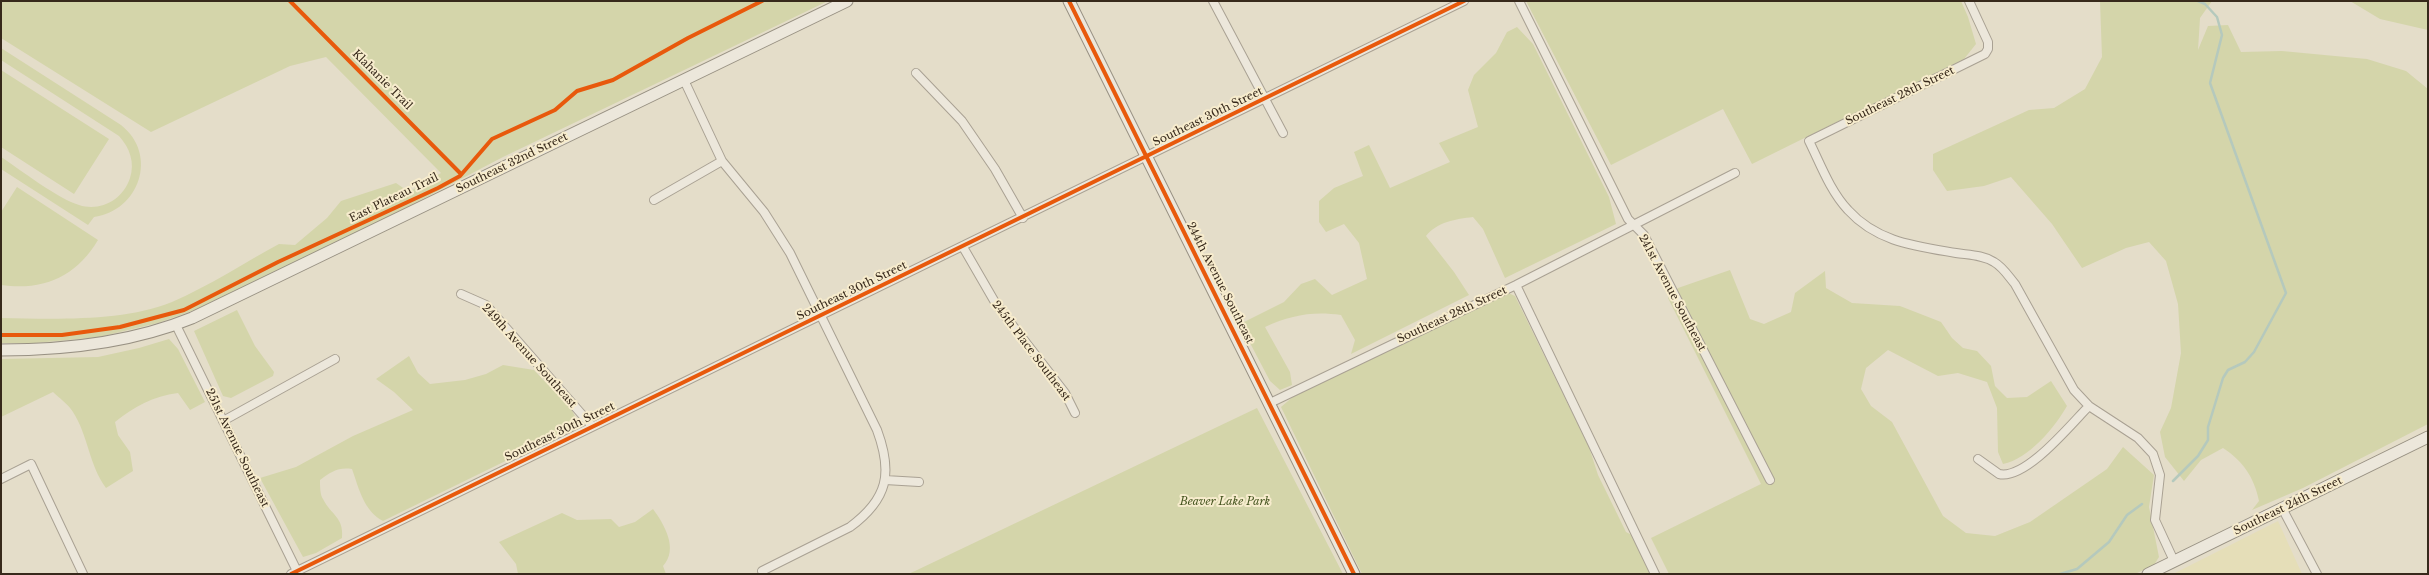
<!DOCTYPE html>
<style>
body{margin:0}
#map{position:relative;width:2429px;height:575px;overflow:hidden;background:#e4ddc9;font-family:"Libre Baskerville",serif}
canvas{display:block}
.frame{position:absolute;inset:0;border:2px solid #37291b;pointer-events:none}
</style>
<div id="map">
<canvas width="2429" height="575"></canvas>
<div class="frame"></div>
</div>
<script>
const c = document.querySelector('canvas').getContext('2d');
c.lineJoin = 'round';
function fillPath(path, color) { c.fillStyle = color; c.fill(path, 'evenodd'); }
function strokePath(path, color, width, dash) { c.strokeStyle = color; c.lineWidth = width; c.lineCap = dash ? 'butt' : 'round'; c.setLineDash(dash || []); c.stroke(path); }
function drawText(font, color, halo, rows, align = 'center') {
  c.font = font + ' "Libre Baskerville",serif'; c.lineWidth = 4; c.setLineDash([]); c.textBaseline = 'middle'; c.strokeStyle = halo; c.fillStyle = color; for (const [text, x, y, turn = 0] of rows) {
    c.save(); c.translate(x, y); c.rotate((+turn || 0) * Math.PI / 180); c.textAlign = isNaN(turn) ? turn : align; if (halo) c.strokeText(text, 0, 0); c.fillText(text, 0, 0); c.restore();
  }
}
fillPath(new Path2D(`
 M 2278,521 L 2302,574 L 2173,574 Z`), '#e5deb8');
fillPath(new Path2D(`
 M 1,1 L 828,1 L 503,157 L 371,226 L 206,306 L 158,323 L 99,337 L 36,343 L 1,343 L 1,318 C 53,319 123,322 172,302 C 209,286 244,263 279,244 L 295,245 L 327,218 L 341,201 L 396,183 L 409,192 L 441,173 L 326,57 L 290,66 L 151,132 L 1,38 Z
 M 1526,1 L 1961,1 L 1968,17 L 1976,44 L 1964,59 L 1752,164 L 1723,109 L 1611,165 Z
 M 2100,1 L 2212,1 L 2200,18 L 2198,50 L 2208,26 L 2228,25 L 2241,52 L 2282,51 L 2367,59 L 2406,71 L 2428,89 L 2428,424 L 2303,488 L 2252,510 L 2259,501 C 2254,477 2243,461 2223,448 L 2201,460 L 2184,481 L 2165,457 L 2160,432 L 2171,408 L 2181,353 L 2178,304 L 2166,261 L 2149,242 L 2126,248 L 2082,268 L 2052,224 L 2011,177 L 1984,186 L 1947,191 L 1933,170 L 1933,154 L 2029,110 L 2054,108 L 2085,89 L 2102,57 Z
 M 2350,1 L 2428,1 L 2428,30 L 2380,19 Z
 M 1517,27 L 1533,44 L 1609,197 L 1616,224 L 1505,278 L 1483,229 L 1473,217 C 1456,219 1437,222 1426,236 L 1454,272 L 1469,295 L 1351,354 L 1355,340 L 1341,315 C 1313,311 1291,315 1265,327 L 1290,372 L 1292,385 L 1280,390 L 1270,381 L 1240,324 L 1284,302 L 1301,284 L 1315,279 L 1332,295 L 1367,279 L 1359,243 L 1344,224 L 1326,232 L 1319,222 L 1319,201 L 1334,188 L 1363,176 L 1354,152 L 1369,145 L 1390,188 L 1450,162 L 1439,143 L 1478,127 L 1468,90 L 1474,75 L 1496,53 L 1507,32 Z
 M 1,48 L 121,125 C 159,155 139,211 94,217 L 88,225 L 1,169 L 1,157 C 21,170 58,199 79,205 C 100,212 123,200 130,178 C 135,163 130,148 119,136 L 1,60 Z
 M 1,70 L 109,139 L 74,194 L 1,147 Z
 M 17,187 L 98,240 C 76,277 43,291 1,285 L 1,212 Z
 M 1730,270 L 1750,319 L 1764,324 L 1791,312 L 1795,293 L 1825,271 L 1826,288 L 1852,303 L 1900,306 L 1941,322 L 1952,338 L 1963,348 L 1977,351 L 1991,366 L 1995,386 L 2007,398 L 2027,397 L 2051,381 L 2067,406 C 2055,427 2029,459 2003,464 L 1998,452 L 1997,408 L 1987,382 L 1958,373 L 1938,376 L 1888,350 L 1866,368 L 1861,389 L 1871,406 L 1892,422 L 1943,516 L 1966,533 L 1995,536 L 2030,522 L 2107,469 L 2123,447 L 2154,475 L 2149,507 L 2159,557 L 2154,565 L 2135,574 L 1669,574 L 1651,538 L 1761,484 L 1668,298 L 1678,288 Z
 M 1506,292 L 1515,296 L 1589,447 L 1598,475 L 1626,532 L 1632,535 L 1651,574 L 1362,574 L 1281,407 L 1295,395 Z
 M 237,310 L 255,346 L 274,372 L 273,376 L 231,398 L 223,396 L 194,331 Z
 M 169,339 L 178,349 L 205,402 L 190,410 L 178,393 C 153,396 134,407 115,422 L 118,435 L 130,452 L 133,471 L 106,488 C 89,465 88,435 73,412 C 68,404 59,398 53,392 L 1,417 L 1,359 L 98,357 L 139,348 Z
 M 409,356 L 418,373 L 430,384 L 465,380 L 486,374 L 503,365 L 534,370 L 572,410 L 579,425 L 383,521 C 364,511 359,489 352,469 C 338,467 331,472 320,480 C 320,486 320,495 323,499 C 331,515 344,517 342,538 L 316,553 L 303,557 L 260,478 L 296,467 L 353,436 L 413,410 L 394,392 L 376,379 Z
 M 1257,408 L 1343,574 L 908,574 L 915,571 Z
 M 653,509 C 664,524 679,549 663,566 L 666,574 L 518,574 L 516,564 L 499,542 L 562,513 L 577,520 L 611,519 L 619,527 L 635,522 Z`), '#d4d5aa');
strokePath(new Path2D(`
 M 2173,481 L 2198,456 L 2208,440 L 2208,427 L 2223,378 L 2228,370 L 2245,362 L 2254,352 L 2286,293 L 2210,83 L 2222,35 L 2217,17 L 2205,4 L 2198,1
 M 2060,574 L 2077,569 L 2109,542 L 2127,515 L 2142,504`), '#b5c9bd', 2.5);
const street = new Path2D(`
 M 1213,1 L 1283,133
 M 1519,1 L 1628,219 L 1644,235 L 1770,480
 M 1969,1 L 1988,42 L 1988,49 L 1985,54 L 1809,141 C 1820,163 1830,191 1848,210 C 1877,242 1915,246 1956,253 C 1969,255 1983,255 1994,262 C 2003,267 2009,277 2015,284 L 2074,390 L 2089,406 L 2138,438 L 2153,454 L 2160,475 L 2155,520 L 2174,561
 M 916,73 L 962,121 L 995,169 L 1023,218
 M 684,80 L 722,161 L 764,212 L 790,253 L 877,430 C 893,473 888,499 850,527 L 762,571
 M 654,200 L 722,161
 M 963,247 L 996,304 L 1065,393 L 1075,413
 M 1516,285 L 1655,574
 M 461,294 L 486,305 L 592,426
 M 176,325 L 297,571
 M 1270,403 L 1516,285 L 1735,173
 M 223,421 L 335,359
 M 1978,459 L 1999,474 C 2026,480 2071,424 2089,406
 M 1,479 L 31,464 L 83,574
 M 885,480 L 919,482
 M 2282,508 L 2317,574
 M 291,574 L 1464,1`);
const secondary = new Path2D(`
 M 1069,1 L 1354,574
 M 1,350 C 66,350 131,343 192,318 L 847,1
 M 2148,574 L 2428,437`);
strokePath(street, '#a9a193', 10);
strokePath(secondary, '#989183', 13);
strokePath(street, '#ece7db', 8);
strokePath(secondary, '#ece7db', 11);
strokePath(new Path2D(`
 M 290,1 L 461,174
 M 1069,1 L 1354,574
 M 1,335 L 62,335 L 120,327 L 184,310 L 278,262 L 438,188 L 460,176 L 492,139 L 555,110 L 577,91 L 613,80 L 688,38 L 762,1
 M 291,574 L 1464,1`), '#e8590c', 4);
drawText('11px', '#37291b', '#f7eccd', [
 ["Klahanie Trail",382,80,45],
 ["Southeast 28th Street",1900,96,-26],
 ["Southeast 30th Street",1208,117,-26],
 ["Southeast 32nd Street",512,163,-26],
 ["East Plateau Trail",394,198,-26],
 ["244th Avenue Southeast",1220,283,63],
 ["Southeast 30th Street",852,291,-26],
 ["241st Avenue Southeast",1672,293,62],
 ["Southeast 28th Street",1452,315,-25],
 ["245th Place Southeast",1031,351,53],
 ["249th Avenue Southeast",529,356,48],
 ["Southeast 30th Street",560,432,-26],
 ["251st Avenue Southeast",237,448,64],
 ["Southeast 24th Street",2288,506,-26]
]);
drawText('italic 11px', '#465520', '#f7eccd', [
 ["Beaver Lake Park",1225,502]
]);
</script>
